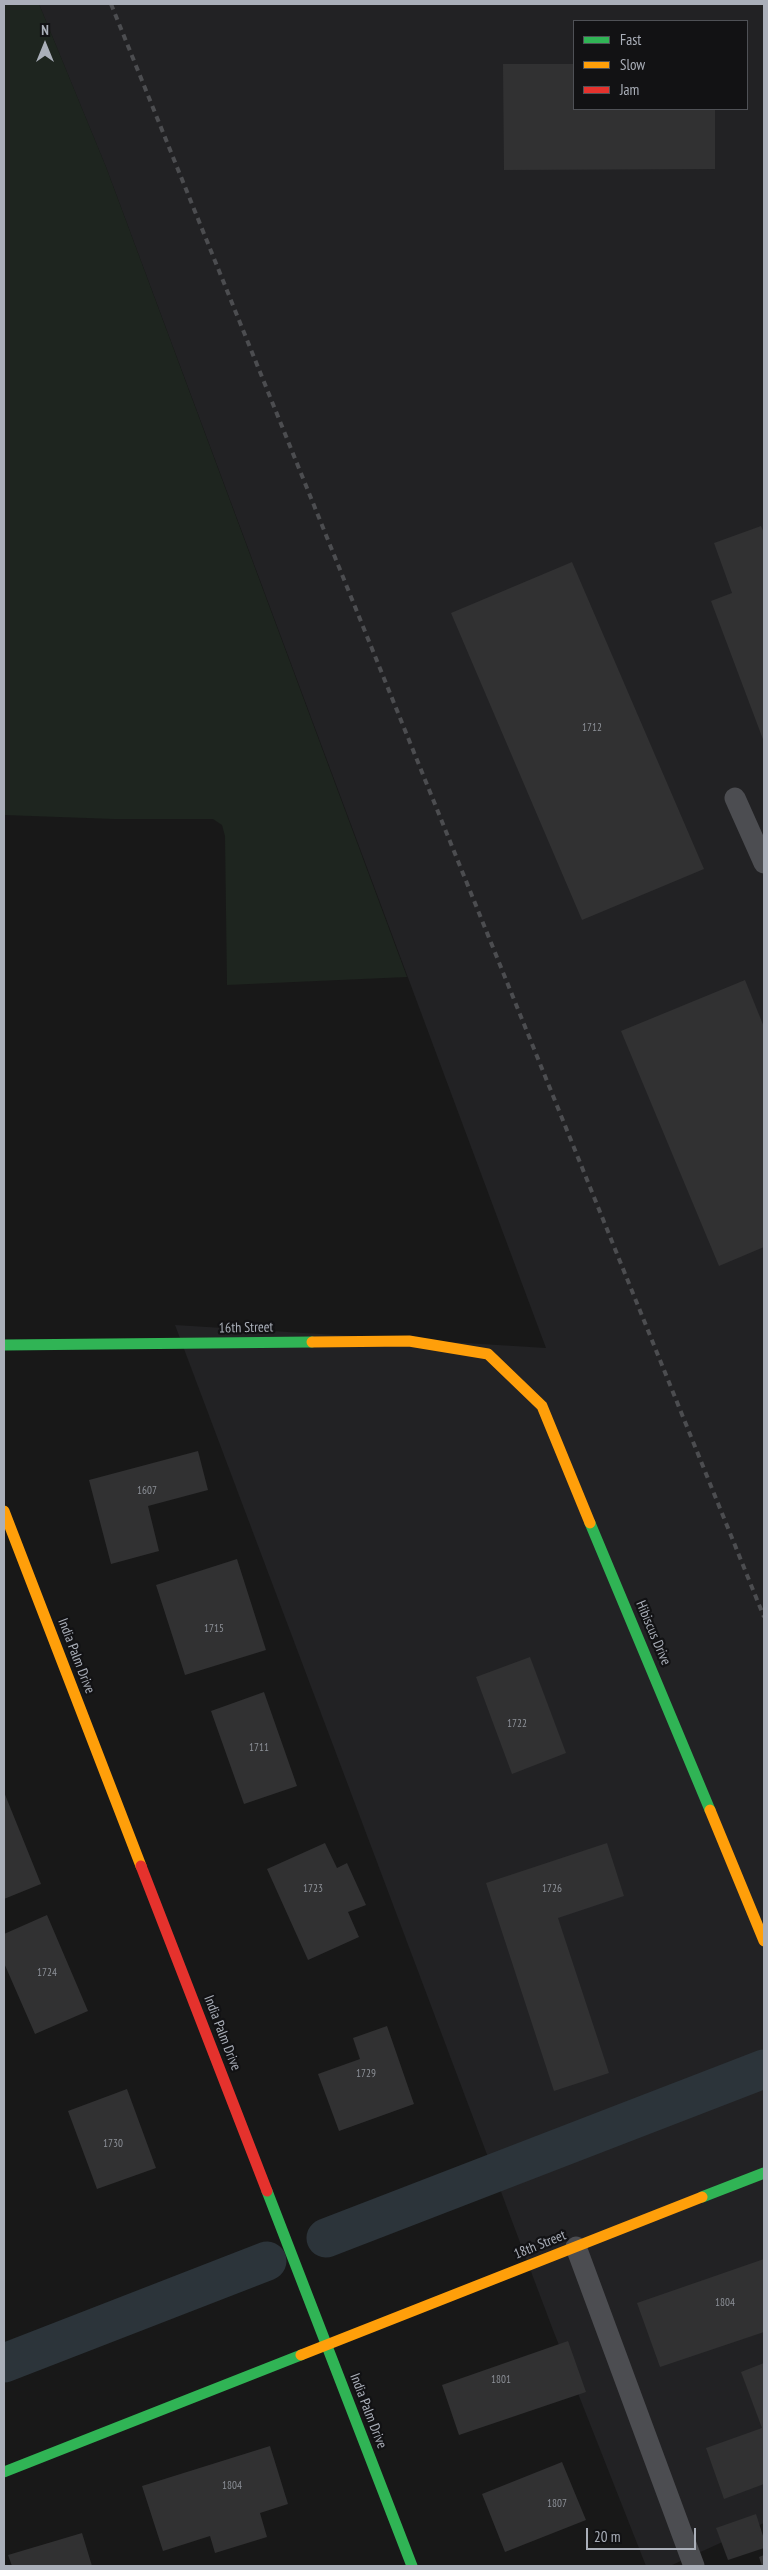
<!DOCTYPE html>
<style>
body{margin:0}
#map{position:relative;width:768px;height:2570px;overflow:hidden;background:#181818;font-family:"PT Sans Narrow",sans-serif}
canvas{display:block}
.frame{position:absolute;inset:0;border:5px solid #aaafb9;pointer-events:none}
.legend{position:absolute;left:573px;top:20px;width:175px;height:90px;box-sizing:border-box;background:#121214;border:1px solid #4f5156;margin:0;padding:6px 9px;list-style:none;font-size:15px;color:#aaafb9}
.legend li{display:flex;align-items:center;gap:10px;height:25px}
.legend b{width:25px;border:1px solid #4f5156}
.north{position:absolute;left:20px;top:20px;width:50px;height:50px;-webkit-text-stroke:4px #121214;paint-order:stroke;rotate:0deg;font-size:14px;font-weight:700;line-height:20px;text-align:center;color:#aaafb9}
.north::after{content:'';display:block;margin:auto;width:18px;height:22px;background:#aaafb9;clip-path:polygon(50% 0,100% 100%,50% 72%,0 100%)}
.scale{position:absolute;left:586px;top:2528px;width:110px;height:22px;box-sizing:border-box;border:2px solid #aaafb9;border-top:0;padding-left:6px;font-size:15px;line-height:18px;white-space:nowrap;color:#aaafb9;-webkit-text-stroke:4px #121214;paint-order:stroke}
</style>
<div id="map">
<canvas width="768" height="2570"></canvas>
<div class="frame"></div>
<ul class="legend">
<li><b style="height:6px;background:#30b455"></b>Fast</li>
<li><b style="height:6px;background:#ff9f0a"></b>Slow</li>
<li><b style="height:6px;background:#e5322d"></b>Jam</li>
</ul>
<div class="north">N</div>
<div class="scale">20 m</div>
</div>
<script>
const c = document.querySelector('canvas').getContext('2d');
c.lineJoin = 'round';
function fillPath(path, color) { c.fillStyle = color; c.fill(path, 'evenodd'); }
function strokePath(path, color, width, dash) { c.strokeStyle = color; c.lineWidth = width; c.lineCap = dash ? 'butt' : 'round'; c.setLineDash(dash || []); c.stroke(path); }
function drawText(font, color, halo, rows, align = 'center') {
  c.font = font + ' "PT Sans Narrow",sans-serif'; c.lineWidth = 4.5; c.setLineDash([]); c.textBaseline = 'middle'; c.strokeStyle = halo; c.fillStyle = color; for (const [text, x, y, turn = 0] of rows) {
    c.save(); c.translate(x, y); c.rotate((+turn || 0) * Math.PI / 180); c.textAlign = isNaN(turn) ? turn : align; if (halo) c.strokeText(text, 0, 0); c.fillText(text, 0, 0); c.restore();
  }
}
fillPath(new Path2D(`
 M 39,4 L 764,4 L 764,2523 L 670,2566 L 646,2566 L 553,2330 L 175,1325 L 546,1348 L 106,167 ZM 574,21 L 747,21 L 747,109 L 574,109 Z`), '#222224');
fillPath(new Path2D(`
 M 4,4 L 39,4 L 106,167 L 407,977 L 227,985 L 225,836 L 222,825 L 213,819 L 114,819 L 4,815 Z`), '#1e251f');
strokePath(new Path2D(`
 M 326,2238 L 764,2069
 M 4,2363 L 267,2261`), '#2c343a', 39);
fillPath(new Path2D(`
 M 503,64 L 574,64 L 574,109 L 715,109 L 715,169 L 504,170 Z
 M 761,526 L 764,533 L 764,742 L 711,601 L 732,593 L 714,543 Z
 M 572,562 L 704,869 L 582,920 L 451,613 Z
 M 745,980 L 764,1027 L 764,1247 L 719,1266 L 621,1031 Z
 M 198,1451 L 208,1490 L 148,1506 L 159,1551 L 111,1564 L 89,1480 Z
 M 237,1559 L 266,1650 L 185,1675 L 156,1585 Z
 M 530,1657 L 566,1753 L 512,1774 L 476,1677 Z
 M 264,1692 L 297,1786 L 244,1804 L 211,1711 Z
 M 4,1792 L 41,1884 L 4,1899 Z
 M 325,1843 L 337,1868 L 347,1863 L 366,1905 L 348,1912 L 359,1937 L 308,1960 L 267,1869 Z
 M 607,1843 L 624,1896 L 558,1918 L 609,2073 L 554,2091 L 486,1883 Z
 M 47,1915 L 88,2011 L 35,2034 L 4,1963 L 4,1934 Z
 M 387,2026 L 414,2104 L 339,2131 L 318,2074 L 360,2059 L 353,2038 Z
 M 127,2089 L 156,2168 L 97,2189 L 68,2111 Z
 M 764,2259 L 764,2332 L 660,2367 L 637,2303 Z
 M 568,2341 L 586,2392 L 459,2435 L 442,2385 Z
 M 764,2363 L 764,2484 L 724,2499 L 706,2448 L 762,2428 L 741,2372 Z
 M 270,2446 L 288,2504 L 260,2513 L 267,2537 L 215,2553 L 210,2536 L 163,2551 L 142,2486 Z
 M 562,2462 L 586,2520 L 505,2552 L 482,2494 Z
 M 756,2514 L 764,2539 L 764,2548 L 728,2560 L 716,2528 Z
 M 82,2533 L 92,2566 L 12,2566 L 8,2555 Z
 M 764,2555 L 764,2566 L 762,2566 L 759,2557 Z`), '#313132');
strokePath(new Path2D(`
 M 735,798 L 764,863
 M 576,2247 L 694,2566`), '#4c4d51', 21);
strokePath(new Path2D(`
 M 4,1345 L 312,1342
 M 590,1523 L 710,1810
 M 267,2191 L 412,2566
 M 702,2197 L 764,2173
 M 4,2472 L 301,2355`), '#30b455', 11);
strokePath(new Path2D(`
 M 312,1342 L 409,1341 L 488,1354 L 542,1406 L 590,1523
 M 4,1511 L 141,1866
 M 710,1810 L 764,1941
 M 301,2355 L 702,2197`), '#ff9f0a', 11);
strokePath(new Path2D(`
 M 141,1866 L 267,2191`), '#e5322d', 11);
strokePath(new Path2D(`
 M 111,4 L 764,1617`), '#4c4d50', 4, [6, 5]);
drawText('11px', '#8c9097', null, [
 ["1712",592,728],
 ["1607",147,1491],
 ["1715",214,1629],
 ["1722",517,1724],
 ["1711",259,1748],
 ["1723",313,1889],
 ["1726",552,1889],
 ["1724",47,1973],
 ["1729",366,2074],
 ["1730",113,2144],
 ["1804",725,2303],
 ["1801",501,2380],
 ["1804",232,2486],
 ["1807",557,2504]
]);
drawText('14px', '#aaafb9', '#121214', [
 ["16th Street",246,1328,-1],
 ["Hibiscus Drive",653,1633,67],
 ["India Palm Drive",76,1656,69],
 ["India Palm Drive",222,2033,69],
 ["18th Street",540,2245,-22],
 ["India Palm Drive",368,2411,69]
]);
</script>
